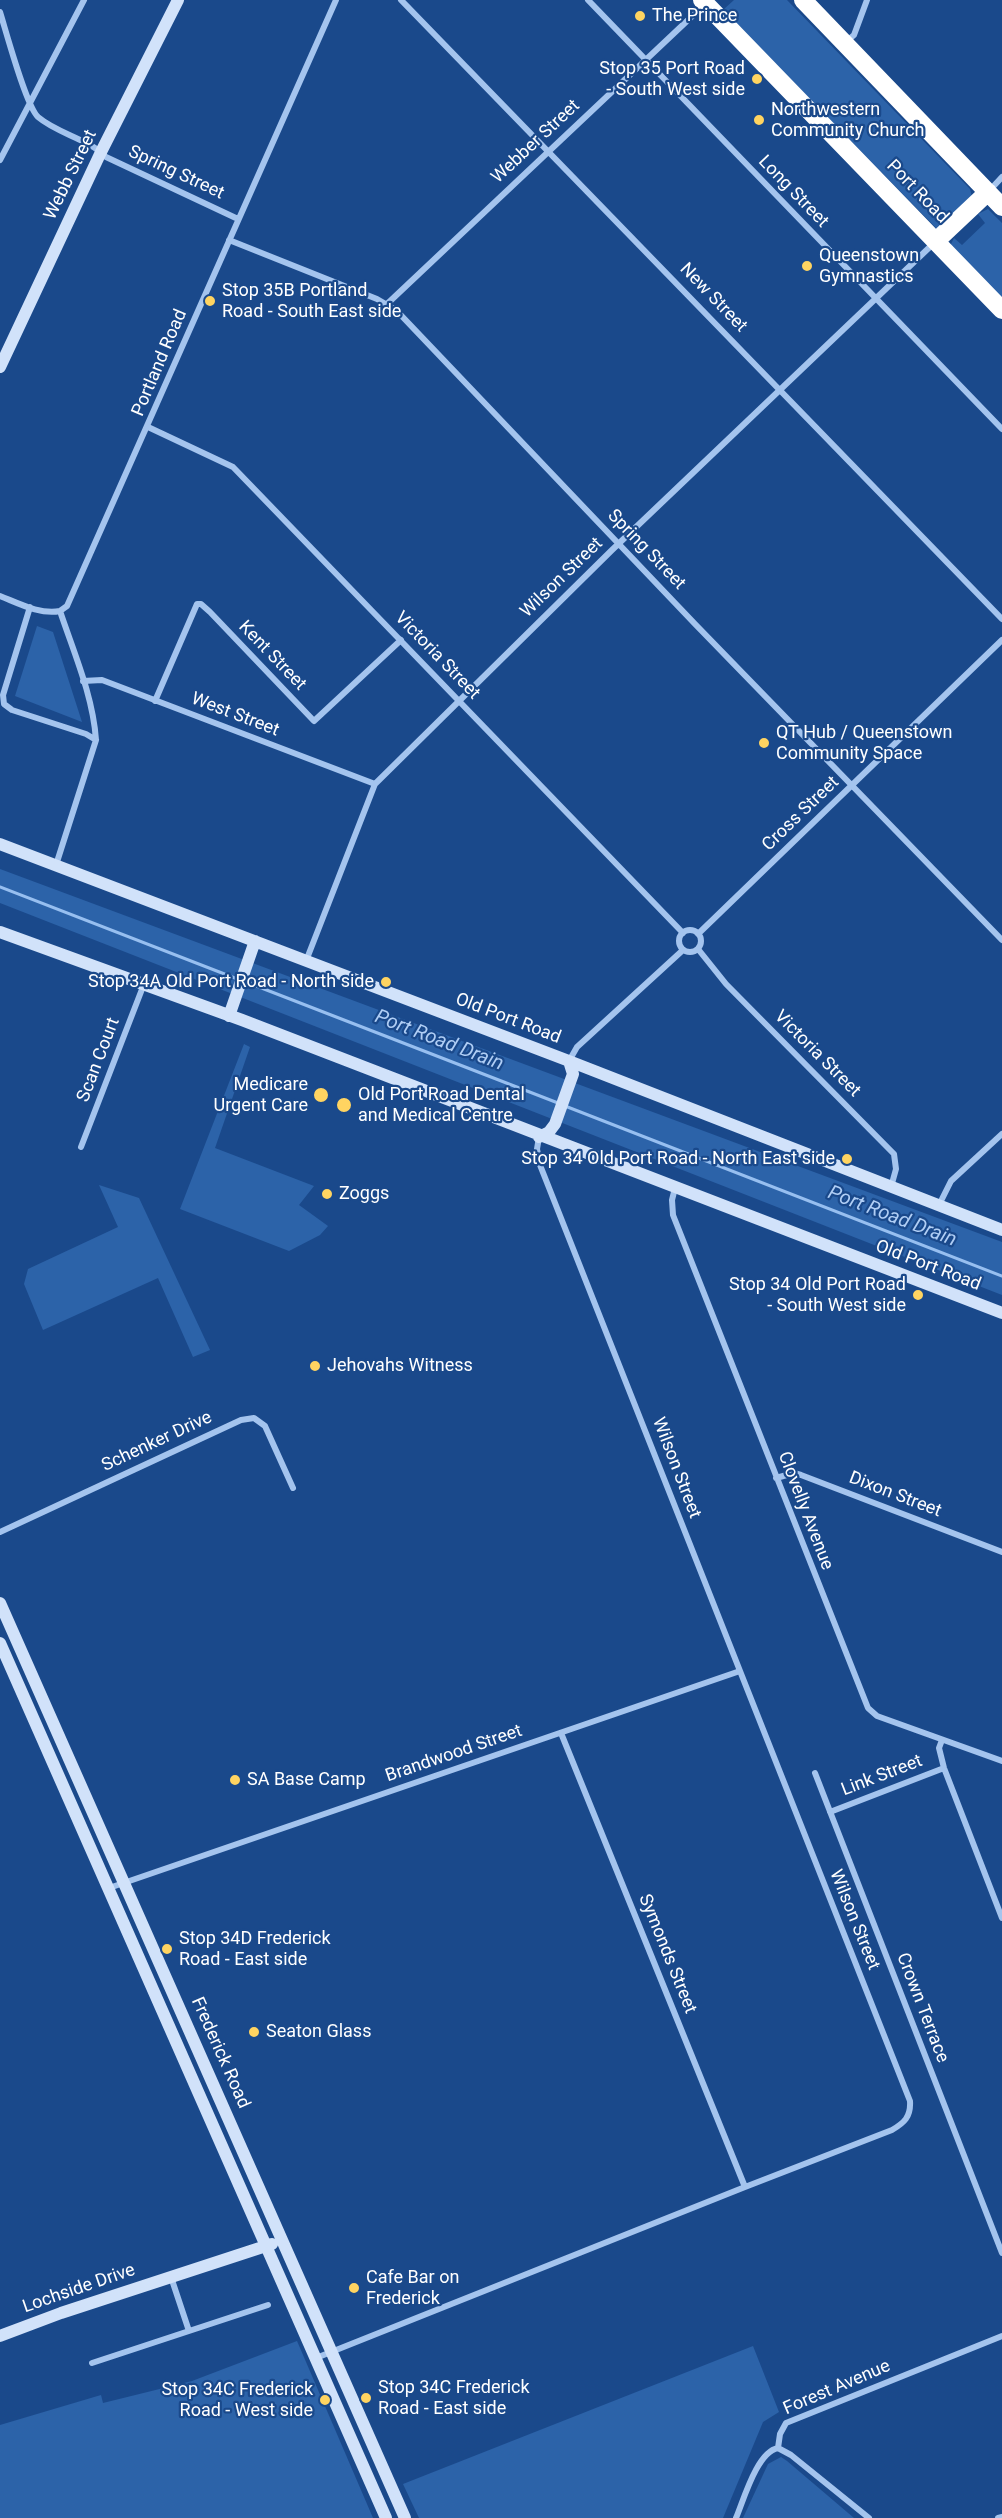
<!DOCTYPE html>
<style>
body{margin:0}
canvas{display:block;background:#1a498b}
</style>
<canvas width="1002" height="2518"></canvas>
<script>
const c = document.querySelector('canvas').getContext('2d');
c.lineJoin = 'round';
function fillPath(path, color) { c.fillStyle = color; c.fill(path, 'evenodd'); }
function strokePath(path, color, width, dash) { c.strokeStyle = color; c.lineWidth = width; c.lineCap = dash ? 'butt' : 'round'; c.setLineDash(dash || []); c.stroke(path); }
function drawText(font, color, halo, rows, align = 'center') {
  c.font = font + ' Roboto,sans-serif'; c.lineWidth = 4.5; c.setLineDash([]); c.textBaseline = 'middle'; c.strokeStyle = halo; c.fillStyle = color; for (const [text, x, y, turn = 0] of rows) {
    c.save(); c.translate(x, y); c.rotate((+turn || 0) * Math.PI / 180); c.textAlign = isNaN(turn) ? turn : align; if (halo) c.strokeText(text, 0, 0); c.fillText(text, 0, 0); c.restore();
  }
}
fillPath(new Path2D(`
 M 734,0 L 787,0 L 970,189 L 972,197 L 939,230 L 936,228 L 723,10 Z
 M 988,209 L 1002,223 L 1002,300 L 950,246 L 954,238 L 962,245 L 985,223 L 978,214 Z
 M 37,626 L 53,632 L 82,722 L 15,696 Z
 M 0,869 L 1002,1242 L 1002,1295 L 0,903 Z
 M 244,1044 L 250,1047 L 215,1148 L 314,1186 L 299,1205 L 328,1226 L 320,1235 L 289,1251 L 180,1209 Z
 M 99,1185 L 139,1198 L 210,1350 L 193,1357 L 158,1278 L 43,1330 L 24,1284 L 28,1269 L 118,1227 Z
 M 297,2341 L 373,2518 L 0,2518 L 0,2425 L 101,2395 L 103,2403 L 192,2381 Z
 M 753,2346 L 779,2412 L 763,2422 L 723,2518 L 419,2518 L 403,2484 Z
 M 781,2457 L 787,2461 L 854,2518 L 743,2518 L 768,2464 Z`), '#2c63a9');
strokePath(new Path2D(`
 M 0,887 L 240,980
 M 246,982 L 558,1103
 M 565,1106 L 1002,1276`), '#97bff0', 3);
strokePath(new Path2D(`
 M 401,0 L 1002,619
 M 588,0 L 1002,429
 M 0,12 C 6,31 26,106 38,117 C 58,134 87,138 106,157 L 238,219
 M 847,41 L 854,35 L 867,0
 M 0,160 L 84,0
 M 990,190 L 1002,177
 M 229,240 L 377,299 L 396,310 L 695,624 L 1002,940
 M 387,304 L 705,4
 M 148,427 L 233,467 L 683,933
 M 0,596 C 18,603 40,615 60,611
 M 30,607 L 3,695 L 4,704 L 12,710 L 86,734 L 96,740
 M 83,681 L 102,680 L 375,784
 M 155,701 L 197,604 L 201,604 L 210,612 L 314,721 L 401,640
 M 56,865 L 96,740 C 93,696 74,653 60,611 L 67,606 L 336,0
 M679 941a11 11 0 1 1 22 0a11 11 0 1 1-22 0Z
 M 698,934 L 1002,640
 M 698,949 L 726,984 L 894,1154 L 896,1169 L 891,1187
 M 306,961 L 375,784 L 612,550 L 934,243
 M 569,1061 L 577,1047 L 683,950
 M 81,1147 L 144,984
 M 675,1188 L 672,1200 L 673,1215 L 868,1708 L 877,1716 L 1002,1761
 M 939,1205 L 951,1181 L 1002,1134
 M 776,1478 L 794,1473 L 801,1475 L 1002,1552
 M 0,1532 L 241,1420 L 254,1418 L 265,1426 L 293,1488
 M 561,1733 L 745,2187
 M 942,1740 L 939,1748 L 944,1768 L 1002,1918
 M 815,1773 L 1002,2253
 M 830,1812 L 944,1768
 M 109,1888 L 740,1671
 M 171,2277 L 189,2331 L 268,2305
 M 316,2358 L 745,2187 L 892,2130 C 904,2123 911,2117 910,2101 L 540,1165 L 537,1149 L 539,1137
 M 92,2363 L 189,2331
 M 778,2448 L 791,2455 L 869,2518
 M 736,2518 C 744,2499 757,2452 778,2448 L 780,2434 L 786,2423 L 1002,2336
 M 998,2518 L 1002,2517`), '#a4c4ee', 6);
strokePath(new Path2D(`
 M 0,367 L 101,152 L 178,0
 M 0,844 L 569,1061 L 1002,1230
 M 0,932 L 242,1020 L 1002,1313
 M 229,1016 L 255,941
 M 539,1137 L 549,1132 L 555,1124 L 573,1074 L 569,1061
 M 0,1603 L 405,2518
 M 0,1643 L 386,2518
 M 0,2336 L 61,2313 L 272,2244`), '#d1e2fa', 12);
strokePath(new Path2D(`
 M 702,0 L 1002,310
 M 803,0 L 1002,207
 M 936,241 L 988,192`), '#fff', 18);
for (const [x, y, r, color] of [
 [640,16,6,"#ffd461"],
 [757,79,6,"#ffd461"],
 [759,120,6,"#ffd461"],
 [807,266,6,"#ffd461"],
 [210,301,6,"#ffd461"],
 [764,743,6,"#ffd461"],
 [386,982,6,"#ffd461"],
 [321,1095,8,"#ffd461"],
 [344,1105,8,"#ffd461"],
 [847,1159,6,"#ffd461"],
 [327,1194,6,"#ffd461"],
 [918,1295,6,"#ffd461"],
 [315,1366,6,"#ffd461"],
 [235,1780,6,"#ffd461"],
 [167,1949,6,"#ffd461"],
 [254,2032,6,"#ffd461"],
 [354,2288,6,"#ffd461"],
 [366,2398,6,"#ffd461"],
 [325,2400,6,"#ffd461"]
]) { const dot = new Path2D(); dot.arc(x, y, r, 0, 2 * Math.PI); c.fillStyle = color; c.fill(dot); strokePath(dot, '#1a498b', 2); }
drawText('18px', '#fff', '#1a498b', [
 ["The Prince",652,16],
 ["Stop 35 Port Road",745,69,"right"],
 ["- South West side",745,90,"right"],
 ["Northwestern",771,110],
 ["Community Church",771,131],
 ["Queenstown",819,256],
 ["Gymnastics",819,277],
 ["Stop 35B Portland",222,291],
 ["Road - South East side",222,312],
 ["QT Hub / Queenstown",776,733],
 ["Community Space",776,754],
 ["Stop 34A Old Port Road - North side",374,982,"right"],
 ["Medicare",308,1085,"right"],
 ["Urgent Care",308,1106,"right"],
 ["Old Port Road Dental",358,1095],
 ["and Medical Centre",358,1116],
 ["Stop 34 Old Port Road - North East side",835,1159,"right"],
 ["Zoggs",339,1194],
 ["Stop 34 Old Port Road",906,1285,"right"],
 ["- South West side",906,1306,"right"],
 ["Jehovahs Witness",327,1366],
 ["SA Base Camp",247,1780],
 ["Stop 34D Frederick",179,1939],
 ["Road - East side",179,1960],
 ["Seaton Glass",266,2032],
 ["Cafe Bar on",366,2278],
 ["Frederick",366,2299],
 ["Stop 34C Frederick",378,2388],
 ["Road - East side",378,2409],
 ["Stop 34C Frederick",313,2390,"right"],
 ["Road - West side",313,2411,"right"]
], 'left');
drawText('18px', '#fff', '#1a498b', [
 ["Webber Street",536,142,-43],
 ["Spring Street",176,173,25],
 ["Webb Street",71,175,-64],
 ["Long Street",793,192,46],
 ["Port Road",917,192,46],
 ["New Street",713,298,46],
 ["Portland Road",160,363,-67],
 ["Spring Street",646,550,46],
 ["Wilson Street",562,578,-44],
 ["Kent Street",272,656,46],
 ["Victoria Street",437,656,46],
 ["West Street",235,715,21],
 ["Cross Street",801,814,-44],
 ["Old Port Road",508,1019,21],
 ["Victoria Street",817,1054,45],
 ["Scan Court",99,1060,-69],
 ["Old Port Road",928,1266,21],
 ["Schenker Drive",157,1442,-25],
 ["Wilson Street",676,1468,69],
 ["Dixon Street",895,1495,21],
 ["Clovelly Avenue",805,1511,69],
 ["Brandwood Street",454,1754,-19],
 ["Link Street",882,1776,-21],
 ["Wilson Street",854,1920,68],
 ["Symonds Street",667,1954,68],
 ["Crown Terrace",922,2008,69],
 ["Frederick Road",220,2053,66],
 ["Lochside Drive",79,2289,-19],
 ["Forest Avenue",837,2388,-23]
]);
drawText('italic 20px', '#b0cef5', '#1a498b', [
 ["Port Road Drain",439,1041,21],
 ["Port Road Drain",892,1217,21]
]);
</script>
